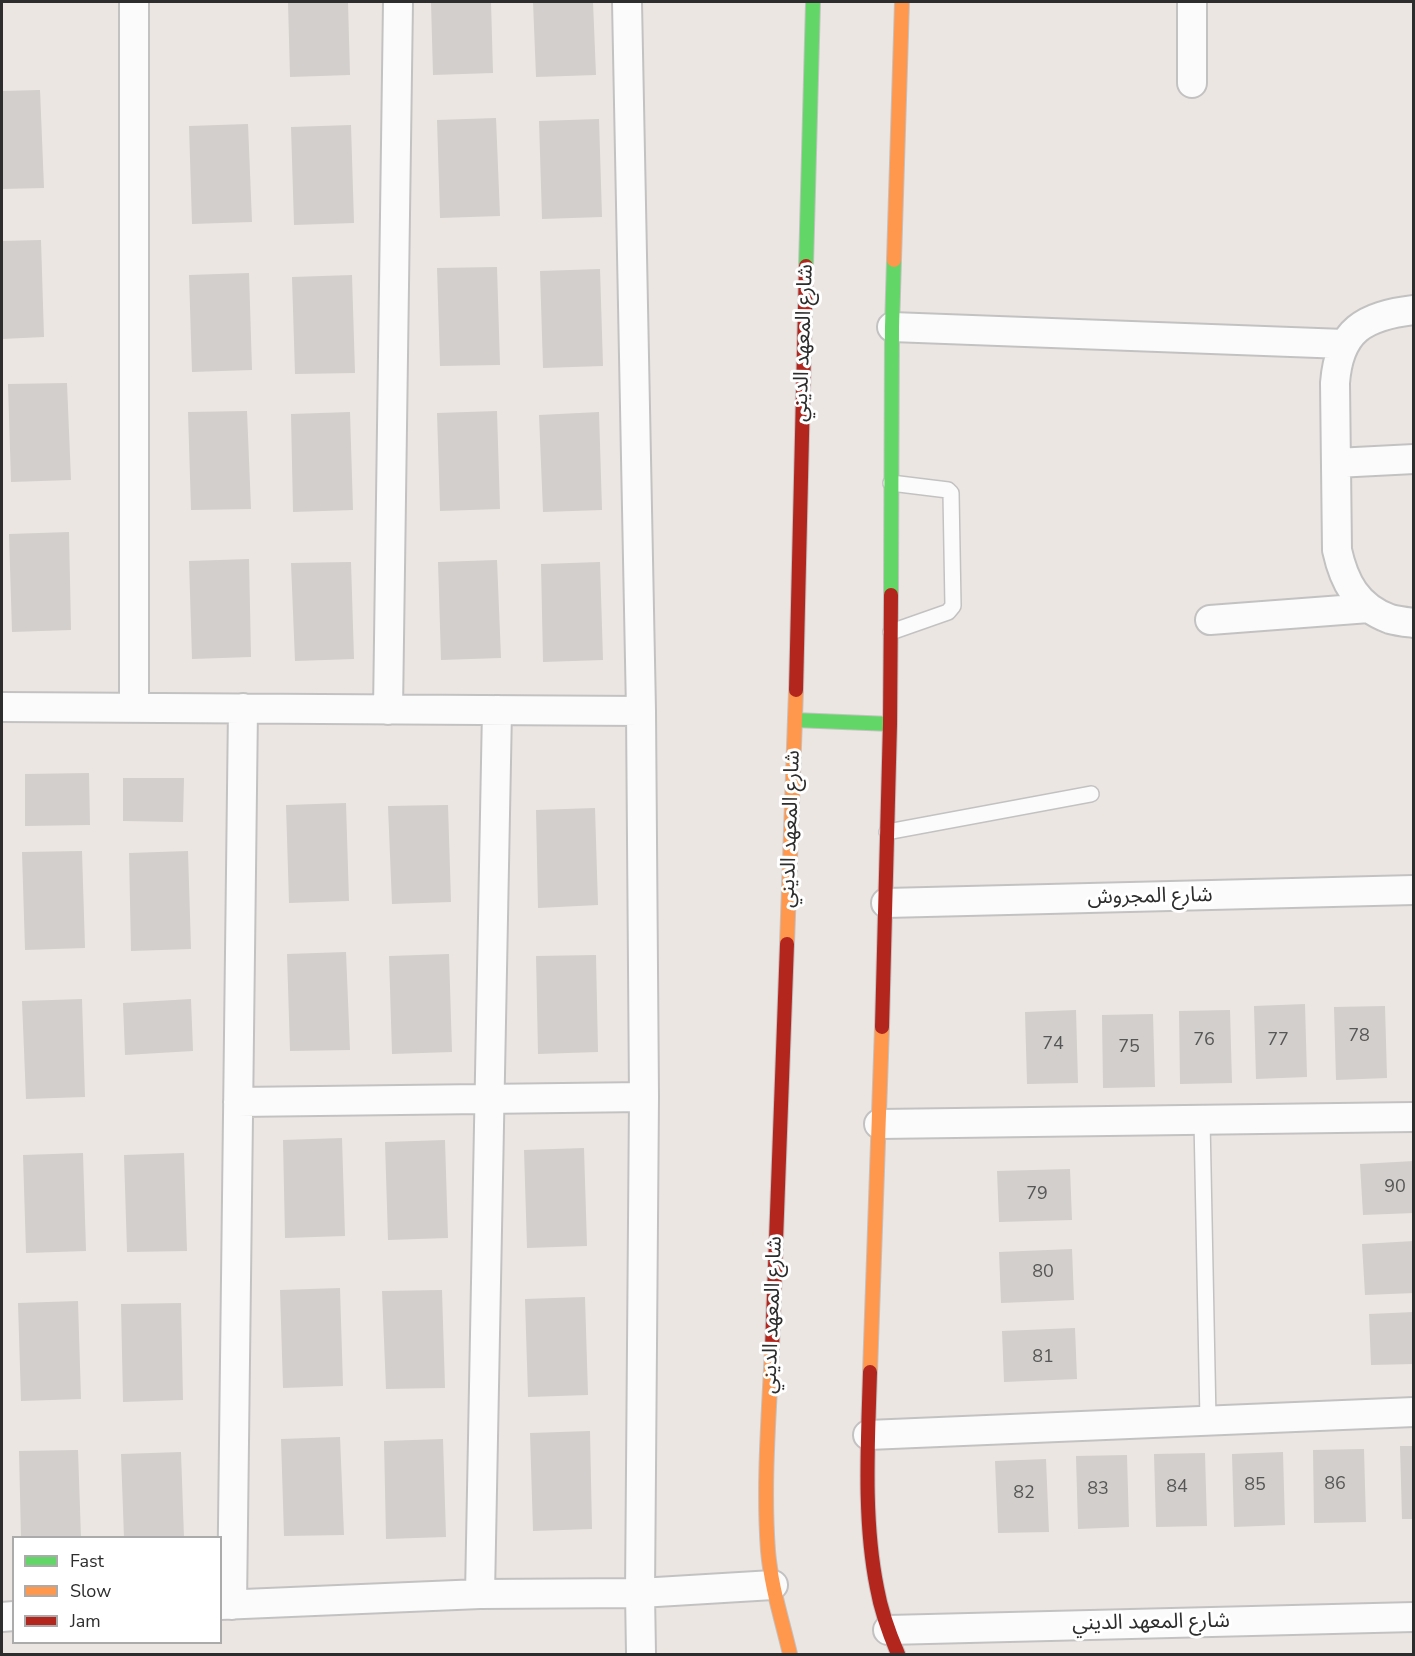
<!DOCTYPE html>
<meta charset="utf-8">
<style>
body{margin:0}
#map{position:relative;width:1415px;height:1656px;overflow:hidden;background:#ece6e2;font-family:"Nunito Sans",sans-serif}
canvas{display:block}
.frame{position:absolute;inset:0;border:3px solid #2d2d2d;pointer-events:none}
.legend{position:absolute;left:12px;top:1536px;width:210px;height:108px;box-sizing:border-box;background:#fff;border:2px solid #ababab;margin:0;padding:8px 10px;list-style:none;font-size:18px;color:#2d2d2d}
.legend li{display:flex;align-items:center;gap:12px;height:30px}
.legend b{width:30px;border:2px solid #ababab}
</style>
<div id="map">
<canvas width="1415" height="1656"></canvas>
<div class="frame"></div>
<ul class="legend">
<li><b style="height:8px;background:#63d668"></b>Fast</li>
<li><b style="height:8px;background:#ff974d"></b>Slow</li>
<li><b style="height:8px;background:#b3261e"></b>Jam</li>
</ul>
</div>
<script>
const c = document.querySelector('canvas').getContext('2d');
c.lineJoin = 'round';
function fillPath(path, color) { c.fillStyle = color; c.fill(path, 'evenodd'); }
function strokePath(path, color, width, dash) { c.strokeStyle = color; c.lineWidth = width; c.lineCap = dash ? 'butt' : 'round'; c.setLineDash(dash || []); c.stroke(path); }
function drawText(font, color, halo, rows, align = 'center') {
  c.font = font + ' "Nunito Sans","Noto Sans Arabic",sans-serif'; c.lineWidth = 6; c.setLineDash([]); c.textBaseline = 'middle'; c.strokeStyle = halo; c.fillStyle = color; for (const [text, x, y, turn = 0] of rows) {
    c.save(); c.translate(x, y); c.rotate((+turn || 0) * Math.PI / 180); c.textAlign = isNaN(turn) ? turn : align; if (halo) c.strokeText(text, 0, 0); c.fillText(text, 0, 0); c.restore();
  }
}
fillPath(new Path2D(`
 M 288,2 L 348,2 L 350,75 L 290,77 Z
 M 431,2 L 491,2 L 493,73 L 433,75 Z
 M 533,2 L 593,2 L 596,75 L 536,77 Z
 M 40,90 L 44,188 L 2,189 L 2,91 Z
 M 496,118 L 500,216 L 440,218 L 437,120 Z
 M 599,119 L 602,217 L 542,219 L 539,121 Z
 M 248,124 L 252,222 L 192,224 L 189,126 Z
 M 351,125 L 354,223 L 294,225 L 291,127 Z
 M 41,240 L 44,337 L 2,339 L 2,241 Z
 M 497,267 L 500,365 L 440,366 L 437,268 Z
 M 600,269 L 603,366 L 543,368 L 540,271 Z
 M 249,273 L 252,370 L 192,372 L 189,275 Z
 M 352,275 L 355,373 L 295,374 L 292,277 Z
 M 67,383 L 71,480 L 11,482 L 8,384 Z
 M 247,411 L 251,509 L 191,510 L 188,412 Z
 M 497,411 L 500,509 L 440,511 L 437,413 Z
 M 350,412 L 353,510 L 293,512 L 291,414 Z
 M 599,412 L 602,510 L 543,512 L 539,415 Z
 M 69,532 L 71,630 L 12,632 L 9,534 Z
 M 249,559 L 251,657 L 192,659 L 189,561 Z
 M 497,560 L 501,658 L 441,660 L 438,562 Z
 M 351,562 L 354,659 L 295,661 L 291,563 Z
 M 600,562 L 603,660 L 543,662 L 541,564 Z
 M 89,773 L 90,825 L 25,826 L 25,774 Z
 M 123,778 L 184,778 L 183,822 L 123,821 Z
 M 346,803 L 349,901 L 289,903 L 286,805 Z
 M 448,805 L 451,902 L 392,904 L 388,806 Z
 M 595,808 L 598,905 L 538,908 L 536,810 Z
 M 82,851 L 85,948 L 25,950 L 22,852 Z
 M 188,851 L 191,949 L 131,951 L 129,853 Z
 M 346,952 L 350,1050 L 290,1051 L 287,954 Z
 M 449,954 L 452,1052 L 392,1054 L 389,956 Z
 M 596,955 L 598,1052 L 538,1054 L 536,956 Z
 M 82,999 L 85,1097 L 26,1099 L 22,1001 Z
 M 191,999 L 193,1051 L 125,1055 L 123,1003 Z
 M 1305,1004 L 1307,1077 L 1256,1079 L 1254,1006 Z
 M 1385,1006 L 1387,1078 L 1336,1080 L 1334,1007 Z
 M 1076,1010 L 1078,1083 L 1027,1084 L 1025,1012 Z
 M 1230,1010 L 1232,1083 L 1180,1084 L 1179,1011 Z
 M 1153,1014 L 1155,1087 L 1103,1088 L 1102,1015 Z
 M 342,1138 L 345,1236 L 285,1238 L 283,1140 Z
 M 445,1140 L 448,1238 L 388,1240 L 385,1142 Z
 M 584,1148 L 587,1246 L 527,1248 L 524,1150 Z
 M 83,1153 L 86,1251 L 26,1253 L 23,1155 Z
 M 184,1153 L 187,1251 L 127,1252 L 124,1155 Z
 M 1414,1161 L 1414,1213 L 1363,1215 L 1360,1164 Z
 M 1070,1169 L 1072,1220 L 999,1222 L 997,1171 Z
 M 1414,1241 L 1414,1293 L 1365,1295 L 1362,1244 Z
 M 1072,1249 L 1074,1300 L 1001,1303 L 999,1252 Z
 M 340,1288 L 343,1386 L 283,1388 L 280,1290 Z
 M 442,1290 L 445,1388 L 386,1389 L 382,1291 Z
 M 585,1297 L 588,1395 L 528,1397 L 525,1299 Z
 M 78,1301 L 81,1399 L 21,1401 L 18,1303 Z
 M 181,1303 L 183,1400 L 123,1402 L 121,1304 Z
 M 1414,1312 L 1414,1364 L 1371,1365 L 1369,1314 Z
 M 1075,1328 L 1077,1379 L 1004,1382 L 1002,1331 Z
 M 590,1431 L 592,1529 L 533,1531 L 530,1433 Z
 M 340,1437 L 344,1535 L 284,1536 L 281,1439 Z
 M 443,1439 L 446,1537 L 386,1539 L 384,1441 Z
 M 1400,1446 L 1414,1446 L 1414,1519 L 1402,1519 Z
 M 1364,1449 L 1366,1522 L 1314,1523 L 1313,1450 Z
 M 78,1450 L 81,1538 L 21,1538 L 19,1451 Z
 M 181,1452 L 184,1538 L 124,1538 L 121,1454 Z
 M 1283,1452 L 1285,1525 L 1234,1527 L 1232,1454 Z
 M 1205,1453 L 1207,1526 L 1156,1527 L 1154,1454 Z
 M 1127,1455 L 1129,1527 L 1078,1529 L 1076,1456 Z
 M 1046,1459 L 1049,1532 L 998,1533 L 995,1461 Z`), '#d2cfcc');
const lane = new Path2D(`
 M 891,632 L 948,612 L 953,606 L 951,493 L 948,490 L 891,483
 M 887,832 L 1091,794
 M 1202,1120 L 1208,1420`);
const street = new Path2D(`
 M 134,2 L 134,708
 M 627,2 L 641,711 L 644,1097 L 640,1593 L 641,1654
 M 1192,83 L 1192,2
 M 1414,310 C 1364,316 1339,330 1335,383 L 1337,550 C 1344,582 1357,607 1390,619 C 1397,621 1406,622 1414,623
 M 892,327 L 1344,344
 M 1336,463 L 1414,459
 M 1210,620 L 1369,608
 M 2,707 L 641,711
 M 388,710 L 398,2
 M 886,903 L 1414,890
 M 238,1102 L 644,1097
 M 879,1124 L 1414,1117
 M 868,1435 L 1414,1412
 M 480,1594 L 497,710
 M 220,1605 L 480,1594 L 640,1593 L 773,1585
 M 232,1605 L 243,708
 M 2,1617 L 14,1616
 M 888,1630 L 1414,1617`);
const fast = new Path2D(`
 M 806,266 L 813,2
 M 891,595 L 892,327 L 894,260
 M 795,720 L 890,724`);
const slow = new Path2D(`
 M 894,260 L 902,2
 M 787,944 L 796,690
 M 772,1348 C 769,1415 763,1484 768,1551 C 771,1586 782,1620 790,1654
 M 870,1372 L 882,1027`);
const jam = new Path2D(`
 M 796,690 L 806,266
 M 882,1027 L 890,724 L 891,595
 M 772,1348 L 787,944
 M 870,1372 C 868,1442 863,1519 877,1588 C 881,1611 889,1633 898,1654`);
strokePath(lane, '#c3c2c2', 18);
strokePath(street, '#c3c2c2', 32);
strokePath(fast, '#c3c2c2', 16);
strokePath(slow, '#c3c2c2', 16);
strokePath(jam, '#c3c2c2', 16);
strokePath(lane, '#fcfbfb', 15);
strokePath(street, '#fcfbfb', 28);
strokePath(fast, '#63d668', 14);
strokePath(slow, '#ff974d', 14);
strokePath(jam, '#b3261e', 14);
drawText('18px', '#575656', null, [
 ["78",1359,1037],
 ["76",1204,1041],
 ["77",1278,1041],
 ["74",1053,1045],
 ["75",1129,1048],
 ["90",1395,1188],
 ["79",1037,1195],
 ["80",1043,1273],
 ["81",1043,1358],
 ["86",1335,1485],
 ["85",1255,1486],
 ["84",1177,1488],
 ["83",1098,1490],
 ["82",1024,1494]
]);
drawText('21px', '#2d2d2d', '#fff', [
 ["شارع المعهد الديني",804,343,-88],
 ["شارع المعهد الديني",791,829,-88],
 ["شارع المجروش",1150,897,-1],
 ["شارع المعهد الديني",773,1315,-88],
 ["شارع المعهد الديني",1151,1623,-1]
]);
</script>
